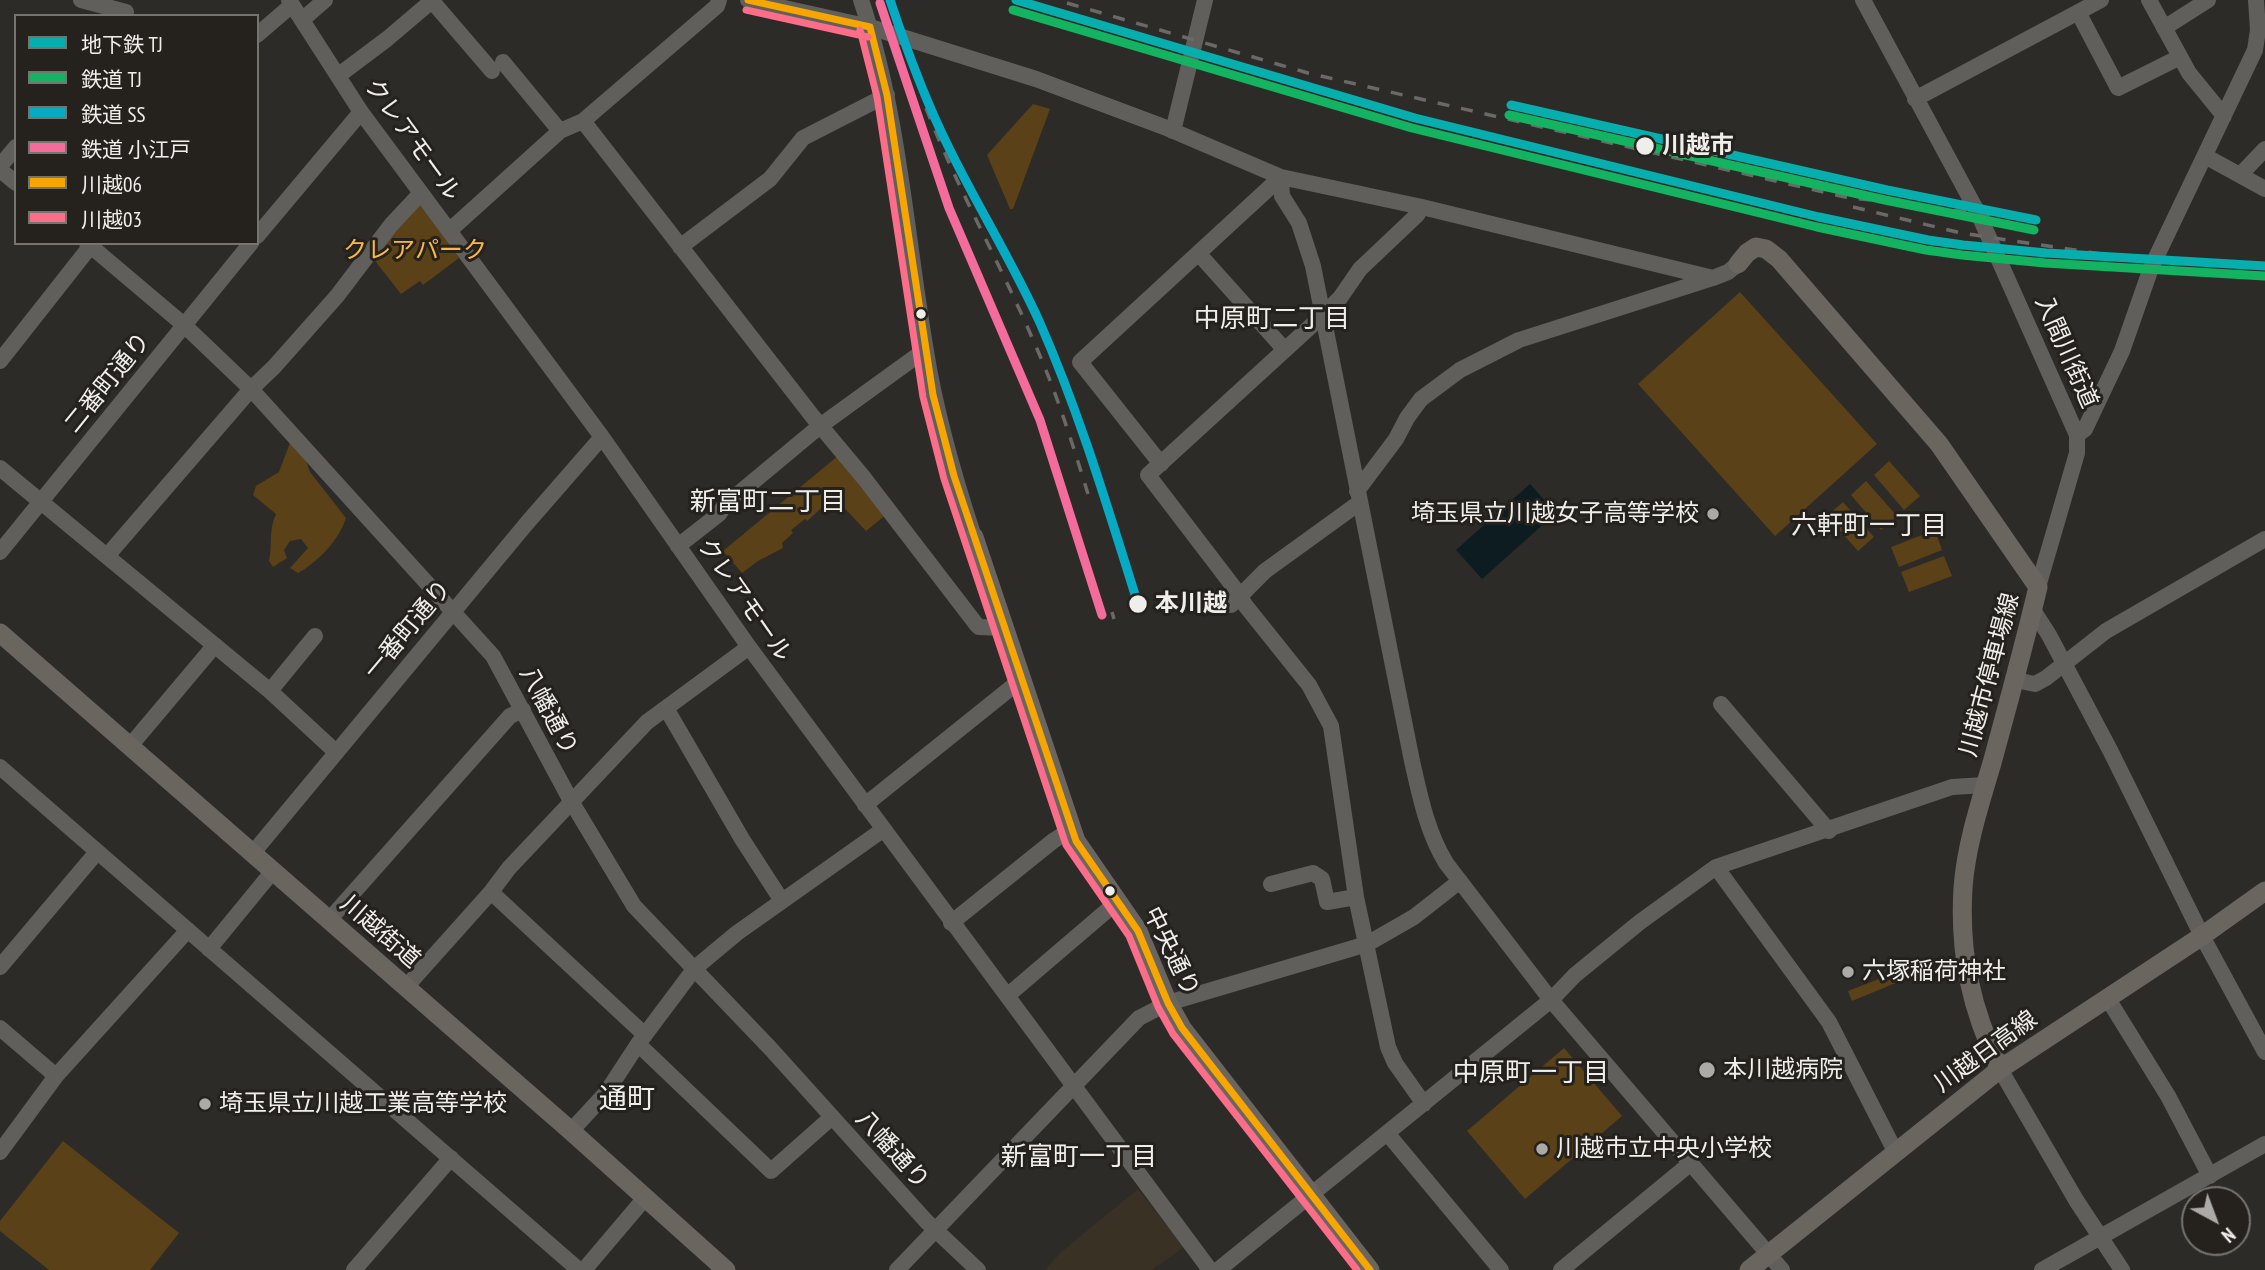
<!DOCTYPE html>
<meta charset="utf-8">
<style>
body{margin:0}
#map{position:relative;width:2265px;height:1270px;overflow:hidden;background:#2d2b28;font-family:"PT Sans Narrow","Noto Sans JP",sans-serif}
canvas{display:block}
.legend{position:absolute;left:14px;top:14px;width:245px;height:231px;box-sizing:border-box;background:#25221d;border:2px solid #76746f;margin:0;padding:9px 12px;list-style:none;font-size:21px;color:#f0eeea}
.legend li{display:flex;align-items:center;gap:14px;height:35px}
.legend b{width:35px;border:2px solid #76746f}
.north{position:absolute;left:2181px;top:1186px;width:70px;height:70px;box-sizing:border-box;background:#25221d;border:2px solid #76746f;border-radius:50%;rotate:139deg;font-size:19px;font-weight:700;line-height:28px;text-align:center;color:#f0eeea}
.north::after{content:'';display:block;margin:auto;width:24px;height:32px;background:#acaaa6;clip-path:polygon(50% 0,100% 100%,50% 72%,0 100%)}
</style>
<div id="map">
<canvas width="2265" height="1270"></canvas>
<ul class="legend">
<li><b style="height:9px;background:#07aeae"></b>地下鉄 TJ</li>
<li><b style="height:9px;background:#13b361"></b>鉄道 TJ</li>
<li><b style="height:9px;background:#06aac2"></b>鉄道 SS</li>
<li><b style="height:9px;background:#f46c9b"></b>鉄道 小江戸</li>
<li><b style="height:9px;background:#f7a600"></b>川越06</li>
<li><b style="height:9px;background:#fb6d88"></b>川越03</li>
</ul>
<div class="north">N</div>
</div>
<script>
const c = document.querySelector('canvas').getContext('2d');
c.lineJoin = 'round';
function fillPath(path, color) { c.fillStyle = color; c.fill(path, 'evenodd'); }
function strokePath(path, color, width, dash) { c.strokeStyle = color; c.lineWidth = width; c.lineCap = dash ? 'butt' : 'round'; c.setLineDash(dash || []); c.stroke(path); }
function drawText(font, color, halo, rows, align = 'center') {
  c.font = font + ' "PT Sans Narrow","Noto Sans JP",sans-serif'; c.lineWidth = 6; c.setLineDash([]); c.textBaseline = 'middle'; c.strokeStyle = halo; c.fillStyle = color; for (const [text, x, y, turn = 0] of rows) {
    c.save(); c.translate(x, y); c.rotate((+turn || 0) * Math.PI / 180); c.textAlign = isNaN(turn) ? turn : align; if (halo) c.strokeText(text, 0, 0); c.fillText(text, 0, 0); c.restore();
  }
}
fillPath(new Path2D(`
 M 1138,1189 L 1184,1247 L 1152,1270 L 1045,1270 L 1060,1253 Z`), '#393123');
fillPath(new Path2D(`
 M 1033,104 L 1050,109 L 1013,209 L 1010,209 L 987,155 Z
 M 419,201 L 459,258 L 423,285 L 420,281 L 401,294 L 372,257 Z
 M 1740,292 L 1877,444 L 1775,536 L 1638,384 Z
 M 290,443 L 305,458 L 310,472 L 346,518 C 339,540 318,562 298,573 L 290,568 L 308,548 L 301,539 L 290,541 L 284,550 L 287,558 L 273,567 L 269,561 C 273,542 268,533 276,514 L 253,495 L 256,486 L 279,472 Z
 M 839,455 L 887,514 L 866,531 L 834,497 L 807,521 L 805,519 L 791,530 L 793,533 L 782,543 L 783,548 L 758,561 L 742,573 L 723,551 Z
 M 1889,461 L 1920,496 L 1904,510 L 1874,475 Z
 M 1866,481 L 1897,516 L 1881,530 L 1851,495 Z
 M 1843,502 L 1874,537 L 1858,551 L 1827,516 Z
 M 1935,530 L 1942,550 L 1899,567 L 1891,547 Z
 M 1944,556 L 1952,576 L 1909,592 L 1901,572 Z
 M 1894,973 L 1898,982 L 1852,1001 L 1848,991 Z
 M 1564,1048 L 1622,1116 L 1525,1199 L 1467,1131 Z
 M 63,1141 L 179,1233 L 150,1270 L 49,1270 L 0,1231 L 0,1221 Z`), '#5a4117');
fillPath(new Path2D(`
 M 1530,484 L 1556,513 L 1482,579 L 1456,550 Z`), '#0d1c20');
strokePath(new Path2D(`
 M 81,0 L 126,12
 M 289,0 L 361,112 L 602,437 L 749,647 L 1210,1270
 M 748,0 L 870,27 L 1036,79 L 1164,127 L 1281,177 L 1422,207 L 1713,278
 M 861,0 C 899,113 906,235 926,351 C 936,415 954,476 974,537
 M 1863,0 L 1978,213 L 2077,435 L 2077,453 L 2038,587
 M 2149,0 L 2189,73 L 2224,116
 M 432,1 L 492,71
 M 2078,12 L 2118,88 L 2180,57
 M 302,20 L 325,0
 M 2164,28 L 2208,0
 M 257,35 L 292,5
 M 503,62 L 560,131
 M 339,75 L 387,39 L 433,0
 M 1915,99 L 2101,0
 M 583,121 L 813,417 L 864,478 L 976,624 L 979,627 L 1004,628
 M 1173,131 L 1205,0
 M 2205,156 L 2265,189
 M 0,166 L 16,147
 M 0,170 L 16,183
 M 2241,174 L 2265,149
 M 1281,177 L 1282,196 L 1299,223 L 1313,266 L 1412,761 C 1420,796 1427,832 1446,863 L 1551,1000 L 1782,1270
 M 1422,207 L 1417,215 L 1360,269 L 1340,298 L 1322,316 L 1148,475 L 1239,594 L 1245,605 L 1309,685 L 1331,726 L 1356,897 L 1388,1047 L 1395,1063 L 1424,1104
 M 449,231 L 560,131 L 583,121 L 717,6 L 719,0
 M 257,236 L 361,112
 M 87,243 L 184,325 L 251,389 L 493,656 L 571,801 L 634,906 L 770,1048 L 926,1221 L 978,1270
 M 680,247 L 770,179 L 803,138 L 887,95
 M 1199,254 L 1285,350
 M 0,361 L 93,243
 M 2077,435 L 2085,429 L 2122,351 L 2151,268 L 2255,50 L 2258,30 L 2256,0
 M 1161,464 L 1080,362 L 1281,177
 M 0,468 L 270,691 L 336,752
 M 1357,491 L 1396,439 L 1407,418 L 1421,399 L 1460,370 L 1519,340 L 1713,278 L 1728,272 L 1738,264
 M 678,546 L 719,514 L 725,505 L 820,426 L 925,350
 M 0,552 L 251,243
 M 107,556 L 251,389 L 274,367 L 337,296 L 391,225 L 421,193
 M 1231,605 L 1265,571 L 1359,503
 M 2033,610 L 2049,635 L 2111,752 L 2202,936 L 2265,1052
 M 2015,680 L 2035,684 L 2046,678 L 2106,631 L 2265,539
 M 270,691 L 315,636
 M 1721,704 L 1829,831
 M 666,708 L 742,839 L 782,901
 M 130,746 L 215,645
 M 0,767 L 579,1270
 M 865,805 L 1012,687 L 1022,682
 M 252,854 L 527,523 L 602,437
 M 1716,867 L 1829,1022 L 1895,1151
 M 1271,884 L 1313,873 L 1322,879 L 1327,902 L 1356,897
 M 491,892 L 645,1035
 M 329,920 L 510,716 L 523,710
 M 951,923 L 1053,841 L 1072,829
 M 209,949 L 273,871
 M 0,967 L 97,852
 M 406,987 L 491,892 L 509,868 L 647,722 L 749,647
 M 1007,996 L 1117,902
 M 2108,999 L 2168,1096 L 2210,1176
 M 0,1028 L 56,1076
 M 638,1044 L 771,1171 L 832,1117
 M 2000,1069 L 2076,1200 L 2122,1270
 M 571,1131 L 606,1093 L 638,1044 L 695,968 L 737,933 L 884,829
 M 1387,1133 L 1501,1270
 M 0,1152 L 56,1076 L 188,930
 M 354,1270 L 451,1158
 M 584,1270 L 645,1198
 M 897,1270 L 1139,1018 L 1168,1003 L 1367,944 L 1414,917 L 1460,881
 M 1218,1270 L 1551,1000 L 1575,975 L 1640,922 L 1716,867 L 1952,787 L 1985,785
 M 1561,1270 L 1691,1163
 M 2042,1270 L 2265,1144`), '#615f5c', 16);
strokePath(new Path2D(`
 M 1738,264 L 1747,253 L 1756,247 L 1766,249 L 1779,259 L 1939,444 L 2038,587 C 2024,646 2008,704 1992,763 C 1980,803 1966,846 1963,888 C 1959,954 1971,1009 2000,1069
 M 974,537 L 1076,841 L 1138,931 L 1168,1003 L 1182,1028 L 1370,1270
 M 0,633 L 571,1131 L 726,1270
 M 1749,1270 L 2000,1069 L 2202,936 L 2265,891`), '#6b6560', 19);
strokePath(new Path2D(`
 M 1067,3 L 1308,73 L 1845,197 L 2042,221
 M 1216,58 L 1266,71
 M 926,108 C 957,188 1000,263 1034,342 C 1056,391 1072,442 1088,494
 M 1853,207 L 1961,233 L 2128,258
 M 1138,604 L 1139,610
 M 1112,612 L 1114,619`), '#6a6968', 3.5, [12, 12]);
strokePath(new Path2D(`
 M 748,0 L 870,27
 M 870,27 L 887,95 L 933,395 L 954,476 L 1076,841 L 1138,931 L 1168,1003 L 1182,1028 L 1370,1270`), '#f7a600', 7);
strokePath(new Path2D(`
 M 746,10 L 868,37
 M 860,30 L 877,97 L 923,397 L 944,479 L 1066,845 L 1129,936 L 1158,1007 L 1173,1034 L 1357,1270`), '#fb6d88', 7);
strokePath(new Path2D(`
 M 1013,10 L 1412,128 L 1817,227 L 1926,250 L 1962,255 L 2045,263 L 2264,276
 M 1509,115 L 1885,200 L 2034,230`), '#13b361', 9);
strokePath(new Path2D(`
 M 890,0 C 907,51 925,100 949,148 C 978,207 1013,263 1040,323 C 1080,414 1108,509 1138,604`), '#06aac2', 9);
strokePath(new Path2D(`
 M 880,3 L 949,208 L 1040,420 L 1102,615`), '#f46c9b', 9);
strokePath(new Path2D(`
 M 1016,0 L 1415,118 L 1819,217 L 1928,240 L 1963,245 L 2046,253 L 2265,266
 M 1511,105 L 1887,190 L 2036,220`), '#07aeae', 9);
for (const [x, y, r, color] of [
 [1645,146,10,"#f0eeea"],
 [921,314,6,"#f0eeea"],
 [1713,514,7,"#acaaa6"],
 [1138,604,10,"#f0eeea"],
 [1110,891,6,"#f0eeea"],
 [1848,972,7,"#acaaa6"],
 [1707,1070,9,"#acaaa6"],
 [205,1104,7,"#acaaa6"],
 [1542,1149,7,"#acaaa6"]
]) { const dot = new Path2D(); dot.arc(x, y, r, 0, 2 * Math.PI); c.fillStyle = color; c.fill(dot); strokePath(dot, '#25221d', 2.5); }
drawText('24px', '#f0eeea', '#25221d', [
 ["クレアモール",412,140,54],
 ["入間川街道",2066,352,66],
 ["二番町通り",108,383,-51],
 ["クレアモール",744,600,55],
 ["一番町通り",408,630,-50],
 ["川越市停車場線",1990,675,-75],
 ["八幡通り",548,711,62],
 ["川越街道",380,932,41],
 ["中央通り",1171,952,64],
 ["川越日高線",1986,1052,-36],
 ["八幡通り",892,1150,48]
]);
drawText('bold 24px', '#f0eeea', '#25221d', [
 ["川越市",1662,146],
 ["本川越",1155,604]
], 'left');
drawText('24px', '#fcb83f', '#25221d', [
 ["クレアパーク",415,251]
]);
drawText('24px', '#f0eeea', '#25221d', [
 ["埼玉県立川越女子高等学校",1699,514,"right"],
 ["六塚稲荷神社",1862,972],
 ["本川越病院",1723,1070],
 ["埼玉県立川越工業高等学校",219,1104],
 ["川越市立中央小学校",1556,1149]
], 'left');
drawText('26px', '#f0eeea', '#25221d', [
 ["中原町二丁目",1272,320],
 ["新富町二丁目",768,503],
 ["六軒町一丁目",1869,527],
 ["中原町一丁目",1531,1074],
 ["新富町一丁目",1079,1158]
]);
drawText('28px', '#f0eeea', '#25221d', [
 ["通町",627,1100]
]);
</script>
